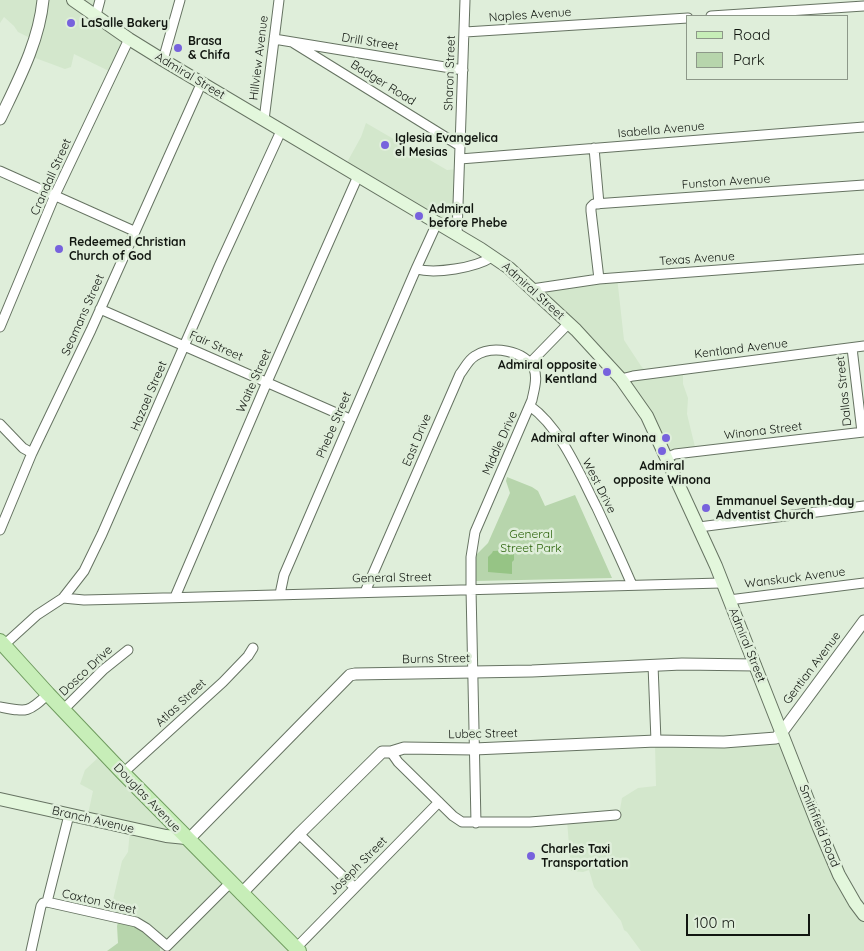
<!DOCTYPE html>
<style>
body{margin:0}
#map{position:relative;width:864px;height:951px;overflow:hidden;background:#dfeeda;font-family:Quicksand,sans-serif}
canvas{display:block}
.legend{position:absolute;left:686px;top:15px;width:162px;height:65px;box-sizing:border-box;background:#dfeeda;border:1px solid #8d9889;margin:0;padding:6px 9px;list-style:none;font-size:15px;color:#111610}
.legend li{display:flex;align-items:center;gap:10px;height:25px}
.legend b{width:25px;border:1px solid #8d9889}
.scale{position:absolute;left:686px;top:914px;width:124px;height:22px;box-sizing:border-box;border:2px solid #111610;border-top:0;padding-left:6px;font-size:15px;line-height:18px;white-space:nowrap;color:#111610;-webkit-text-stroke:4px #dfeeda;paint-order:stroke}
</style>
<div id="map">
<canvas width="864" height="951"></canvas>
<ul class="legend">
<li><b style="height:6px;background:#c7eeb8"></b>Road</li>
<li><b style="height:14px;background:#b7d5ac"></b>Park</li>
</ul>
<div class="scale">100 m</div>
</div>
<script>
const c = document.querySelector('canvas').getContext('2d');
c.lineJoin = 'round';
function fillPath(path, color) { c.fillStyle = color; c.fill(path, 'evenodd'); }
function strokePath(path, color, width, dash) { c.strokeStyle = color; c.lineWidth = width; c.lineCap = dash ? 'butt' : 'round'; c.setLineDash(dash || []); c.stroke(path); }
function drawText(font, color, halo, rows, align = 'center') {
  c.font = font + ' Quicksand,sans-serif'; c.lineWidth = 5; c.setLineDash([]); c.textBaseline = 'middle'; c.strokeStyle = halo; c.fillStyle = color; for (const [text, x, y, turn = 0] of rows) {
    c.save(); c.translate(x, y); c.rotate((+turn || 0) * Math.PI / 180); c.textAlign = isNaN(turn) ? turn : align; if (halo) c.strokeText(text, 0, 0); c.fillText(text, 0, 0); c.restore();
  }
}
fillPath(new Path2D(`
 M 0,0 L 100,0 L 96,13 L 129,35 L 111,72 L 74,54 L 71,67 L 65,69 L 30,56 L 34,40 L 18,32 L 14,26 L 4,17 L 0,23 Z
 M 366,123 L 447,170 L 458,169 L 457,229 L 345,166 L 361,137 Z
 M 617,277 L 624,340 L 641,366 L 648,373 L 683,369 L 683,384 L 688,398 L 687,414 L 696,451 L 666,454 L 652,425 L 581,341 L 538,285 Z
 M 785,739 L 832,849 L 864,909 L 864,951 L 641,951 L 627,932 L 624,930 L 621,921 L 594,887 L 589,870 L 583,872 L 571,871 L 567,820 L 619,815 L 622,798 L 638,788 L 656,786 L 655,744 Z
 M 102,754 L 301,951 L 160,951 L 161,935 L 110,913 L 122,861 L 128,852 L 130,829 L 87,819 L 93,791 L 80,784 L 85,770 Z`), '#d3e7cc');
fillPath(new Path2D(`
 M 507,477 L 532,487 L 538,491 L 545,506 L 575,495 L 612,578 L 476,581 L 476,555 L 488,543 L 510,493 L 506,481 Z
 M 120,915 L 138,919 L 161,935 L 160,951 L 107,951 L 118,943 L 117,926 Z`), '#b7d5ac');
fillPath(new Path2D(`
 M 514,550 L 514,560 L 512,562 L 512,574 L 488,572 L 488,557 L 492,553 L 493,551 Z`), '#96c485');
const minor = new Path2D(`
 M 96,15 L 100,0
 M 711,16 L 864,6
 M 465,32 L 688,18
 M 274,39 L 463,70
 M 292,42 L 460,146
 M 163,60 L 180,0
 M 264,120 L 279,0
 M 594,148 L 599,204
 M 460,159 L 864,127
 M 0,171 L 134,231
 M 457,234 L 465,0
 M 416,269 C 436,274 475,268 492,257
 M 599,279 L 591,211 L 591,207 L 594,204 L 864,185
 M 532,289 L 599,279 L 864,259
 M 100,309 L 350,419
 M 0,327 L 55,195 L 129,39
 M 852,348 L 862,432
 M 529,364 L 569,323
 M 621,379 L 633,376 L 864,346
 M 530,406 C 561,428 580,475 597,508 C 609,534 621,559 632,585
 M 0,424 L 23,448 L 32,453
 M 666,458 L 675,454 L 864,432
 M 699,527 L 864,506
 M 0,530 L 32,453 L 91,330 L 202,82
 M 365,592 L 460,374 C 465,368 468,360 475,356 C 492,345 524,350 534,369 C 538,378 534,390 532,400 L 475,532 L 471,557 L 471,589 L 476,823
 M 280,594 L 284,575 L 416,269 L 437,223
 M 175,597 L 267,382 L 358,176
 M 63,598 L 84,600 L 126,599 L 721,583
 M 729,600 L 864,583
 M 4,645 L 37,615 L 63,598 L 84,571 L 102,534 L 219,266 L 281,131
 M 653,665 L 656,741
 M 0,707 C 27,712 28,713 48,694
 M 63,710 L 103,670 L 128,650
 M 391,752 L 398,762 L 453,816 L 462,822 L 530,822 L 616,815
 M 123,773 L 223,682 L 248,656 L 253,648
 M 299,834 L 354,887
 M 47,902 L 136,922 L 146,928 L 167,946 L 230,883
 M 47,902 L 69,815
 M 296,948 L 439,802
 M 31,951 L 41,906 L 43,903 L 47,902`);
const tertiary = new Path2D(`
 M 0,119 C 18,81 39,42 43,0
 M 186,838 L 192,836 L 350,675 L 355,674 L 532,671 L 682,664 L 755,665
 M 241,894 L 299,834 L 382,752 L 391,752 L 404,748 L 474,749 L 656,741 L 724,742 L 776,738 L 782,732 L 864,621`);
const secondary = new Path2D(`
 M 73,0 L 129,39 L 163,60 L 481,249 L 509,268 L 576,330 L 621,379 L 647,416 L 716,566 L 819,828 L 839,875 L 855,903 L 864,915
 M 0,799 L 166,836 L 186,838`);
const primary = new Path2D(`
 M 0,641 L 48,694 L 123,773 L 299,951`);
strokePath(minor, '#667362', 11);
strokePath(tertiary, '#667362', 13);
strokePath(secondary, '#667362', 14);
strokePath(primary, '#6f9b5f', 16);
strokePath(minor, '#fff', 9);
strokePath(tertiary, '#fff', 11);
strokePath(secondary, '#e3f7dc', 12);
strokePath(primary, '#c7eeb8', 14);
for (const [x, y, r, color] of [
 [71,23,5,"#7762dd"],
 [178,48,5,"#7762dd"],
 [385,145,5,"#7762dd"],
 [419,216,5,"#7762dd"],
 [59,249,5,"#7762dd"],
 [607,372,5,"#7762dd"],
 [666,438,5,"#7762dd"],
 [662,451,5,"#7762dd"],
 [706,508,5,"#7762dd"],
 [531,856,5,"#7762dd"]
]) { const dot = new Path2D(); dot.arc(x, y, r, 0, 2 * Math.PI); c.fillStyle = color; c.fill(dot); strokePath(dot, '#dfeeda', 2); }
drawText('12px', '#111610', '#dfeeda', [
 ["Naples Avenue",530,15,-4],
 ["Drill Street",370,42,9],
 ["Hillview Avenue",259,58,-83],
 ["Sharon Street",450,73,-88],
 ["Admiral Street",190,76,31],
 ["Badger Road",383,83,32],
 ["Isabella Avenue",661,130,-5],
 ["Crandall Street",51,177,-66],
 ["Funston Avenue",726,182,-4],
 ["Texas Avenue",697,259,-4],
 ["Admiral Street",533,291,42],
 ["Seamans Street",83,315,-66],
 ["Fair Street",216,346,24],
 ["Kentland Avenue",741,349,-7],
 ["Waite Street",254,381,-66],
 ["Dallas Street",844,391,-96],
 ["Hazael Street",149,396,-67],
 ["Phebe Street",334,425,-67],
 ["Winona Street",763,431,-7],
 ["East Drive",417,440,-67],
 ["Middle Drive",500,443,-66],
 ["West Drive",599,486,63],
 ["General Street",392,578,-1],
 ["Wanskuck Avenue",795,578,-7],
 ["Admiral Street",747,645,68],
 ["Burns Street",436,659,-1],
 ["Gentian Avenue",812,668,-53],
 ["Dosco Drive",86,671,-43],
 ["Atlas Street",181,703,-43],
 ["Lubec Street",483,734,-1],
 ["Douglas Avenue",147,798,46],
 ["Branch Avenue",93,820,13],
 ["Smithfield Road",819,826,68],
 ["Joseph Street",358,866,-45],
 ["Caxton Street",99,902,13]
]);
drawText('bold 12px', '#111610', '#dfeeda', [
 ["LaSalle Bakery",81,23],
 ["Brasa",188,41],
 ["& Chifa",188,55],
 ["Iglesia Evangelica",395,138],
 ["el Mesias",395,152],
 ["Admiral",429,209],
 ["before Phebe",429,223],
 ["Redeemed Christian",69,242],
 ["Church of God",69,256],
 ["Admiral opposite",597,365,"right"],
 ["Kentland",597,379,"right"],
 ["Admiral after Winona",656,438,"right"],
 ["Admiral",662,466,"center"],
 ["opposite Winona",662,480,"center"],
 ["Emmanuel Seventh-day",716,501],
 ["Adventist Church",716,515],
 ["Charles Taxi",541,849],
 ["Transportation",541,863]
], 'left');
drawText('12px', '#2b630a', '#dfeeda', [
 ["General",531,534],
 ["Street Park",531,548]
]);
</script>
